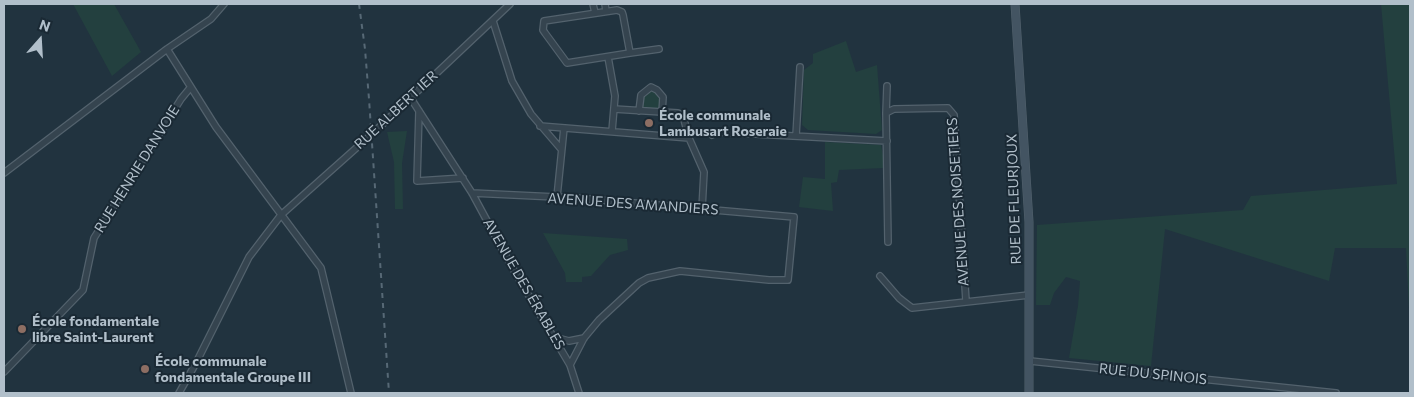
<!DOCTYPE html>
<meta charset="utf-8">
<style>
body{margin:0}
#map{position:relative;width:1414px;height:397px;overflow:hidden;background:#21333f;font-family:Commissioner,sans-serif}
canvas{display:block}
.frame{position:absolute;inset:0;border:5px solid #b1bfca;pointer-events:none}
.north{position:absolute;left:15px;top:15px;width:50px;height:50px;-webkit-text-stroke:4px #1a2934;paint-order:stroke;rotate:19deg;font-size:14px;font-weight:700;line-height:20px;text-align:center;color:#b1bfca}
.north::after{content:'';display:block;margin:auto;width:18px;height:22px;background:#b1bfca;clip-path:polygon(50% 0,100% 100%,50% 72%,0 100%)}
</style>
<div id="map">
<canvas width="1414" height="397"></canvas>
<div class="frame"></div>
<div class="north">N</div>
</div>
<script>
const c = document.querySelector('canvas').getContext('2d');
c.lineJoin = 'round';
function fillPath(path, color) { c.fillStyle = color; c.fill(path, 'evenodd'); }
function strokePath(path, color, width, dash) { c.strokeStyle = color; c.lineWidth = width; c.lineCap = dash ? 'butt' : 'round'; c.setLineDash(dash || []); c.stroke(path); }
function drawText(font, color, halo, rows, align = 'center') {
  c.font = font + ' Commissioner,sans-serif'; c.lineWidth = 4; c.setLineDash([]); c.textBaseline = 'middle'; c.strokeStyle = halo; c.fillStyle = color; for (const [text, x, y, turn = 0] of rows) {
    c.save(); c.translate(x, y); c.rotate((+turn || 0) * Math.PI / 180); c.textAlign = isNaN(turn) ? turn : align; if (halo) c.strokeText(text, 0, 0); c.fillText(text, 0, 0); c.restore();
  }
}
fillPath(new Path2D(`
 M 73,4 L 114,4 L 141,52 L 112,76 Z
 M 1381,4 L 1410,4 L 1410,308 L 1409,308 L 1406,248 L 1335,248 L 1329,281 L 1165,229 L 1151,366 L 1069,358 L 1078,306 L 1080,281 L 1066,277 L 1054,293 L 1050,305 L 1036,305 L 1037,225 L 1243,210 L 1251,196 L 1397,184 Z
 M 846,41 L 856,72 L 877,65 L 882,130 L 876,134 L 808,130 L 802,125 L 804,70 L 813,63 L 813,54 Z
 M 651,90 L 655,92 L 660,98 L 659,110 L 641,109 L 643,97 Z
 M 407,131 L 402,163 L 403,209 L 395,209 L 394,162 L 387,132 Z
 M 825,142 L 881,145 L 883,155 L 883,168 L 839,170 L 837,182 L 831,183 L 833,211 L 799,207 L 803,177 L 825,179 Z
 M 543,233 L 627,239 L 628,250 L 610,255 L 591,276 L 582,277 L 582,282 L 566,282 L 565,273 Z`), '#23403f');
const street = new Path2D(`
 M 593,4 L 595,13
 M 605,4 L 606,11
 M 617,10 L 622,12 L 623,15 L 630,53 L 567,63 L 545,33 L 543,30 L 544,21 Z
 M 493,21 L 512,81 L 531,114 L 561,149
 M 167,49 L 216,127 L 321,268 L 351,393
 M 630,53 L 659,49
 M 608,57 L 615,96 L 612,131
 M 410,97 L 472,193 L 512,267 L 570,365 L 579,393
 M 614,109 L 678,113 L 683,116 L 689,138 L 704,172 L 702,209
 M 419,111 L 417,181 L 463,178
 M 639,111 L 641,95 L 651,87 L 657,90 L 663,97 L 662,113
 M 886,113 L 887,86
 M 540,126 L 689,138
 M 712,135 L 718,132 L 887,141
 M 796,136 L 800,67
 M 4,173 L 167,49 L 211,19 L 224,4
 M 472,193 L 577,198 L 794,217 L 788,280 L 769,280 L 680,271 L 648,278 L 639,283 L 599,320 L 584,338 L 570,365
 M 557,197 L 564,128
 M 888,242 L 886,113 L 894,109 L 948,108 L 954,115 L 966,301
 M 880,276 L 899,298 L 912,308 L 1029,295
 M 554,337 L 569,341 L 584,338
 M 1030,361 L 1336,393
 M 4,372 L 83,290 L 94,238 L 181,99 L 190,88
 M 179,393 L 196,363 L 249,257 L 281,215 L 372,134 L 510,4`);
const secondary = new Path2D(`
 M 1015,4 L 1029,222 L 1029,393`);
strokePath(street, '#53626d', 8);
strokePath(secondary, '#53626d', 9);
strokePath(street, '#35444f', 5.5);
strokePath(secondary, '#435462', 8);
strokePath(new Path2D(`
 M 359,4 L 365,49 L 369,99 L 389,393`), '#576976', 2, [5, 5]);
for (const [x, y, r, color] of [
 [649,123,5,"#8d6e63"],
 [22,329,5,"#8d6e63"],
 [145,369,5,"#8d6e63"]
]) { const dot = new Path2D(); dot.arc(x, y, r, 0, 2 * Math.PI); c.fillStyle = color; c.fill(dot); strokePath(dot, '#1a2934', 2); }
drawText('14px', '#b1bfca', '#1a2934', [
 ["RUE ALBERT IER",396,110,-43],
 ["RUE HENRIE DANVOIE",137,169,-58],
 ["RUE DE FLEURJOUX",1014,199,-92],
 ["AVENUE DES NOISETIERS",958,202,-94],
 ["AVENUE DES AMANDIERS",633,204,4],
 ["AVENUE DES ÉRABLES",524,284,60],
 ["RUE DU SPINOIS",1153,374,6]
]);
drawText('bold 14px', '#b1bfca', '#1a2934', [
 ["École communale",659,115],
 ["Lambusart Roseraie",659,131],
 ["École fondamentale",32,321],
 ["libre Saint-Laurent",32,337],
 ["École communale",155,361],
 ["fondamentale Groupe III",155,377]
], 'left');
</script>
